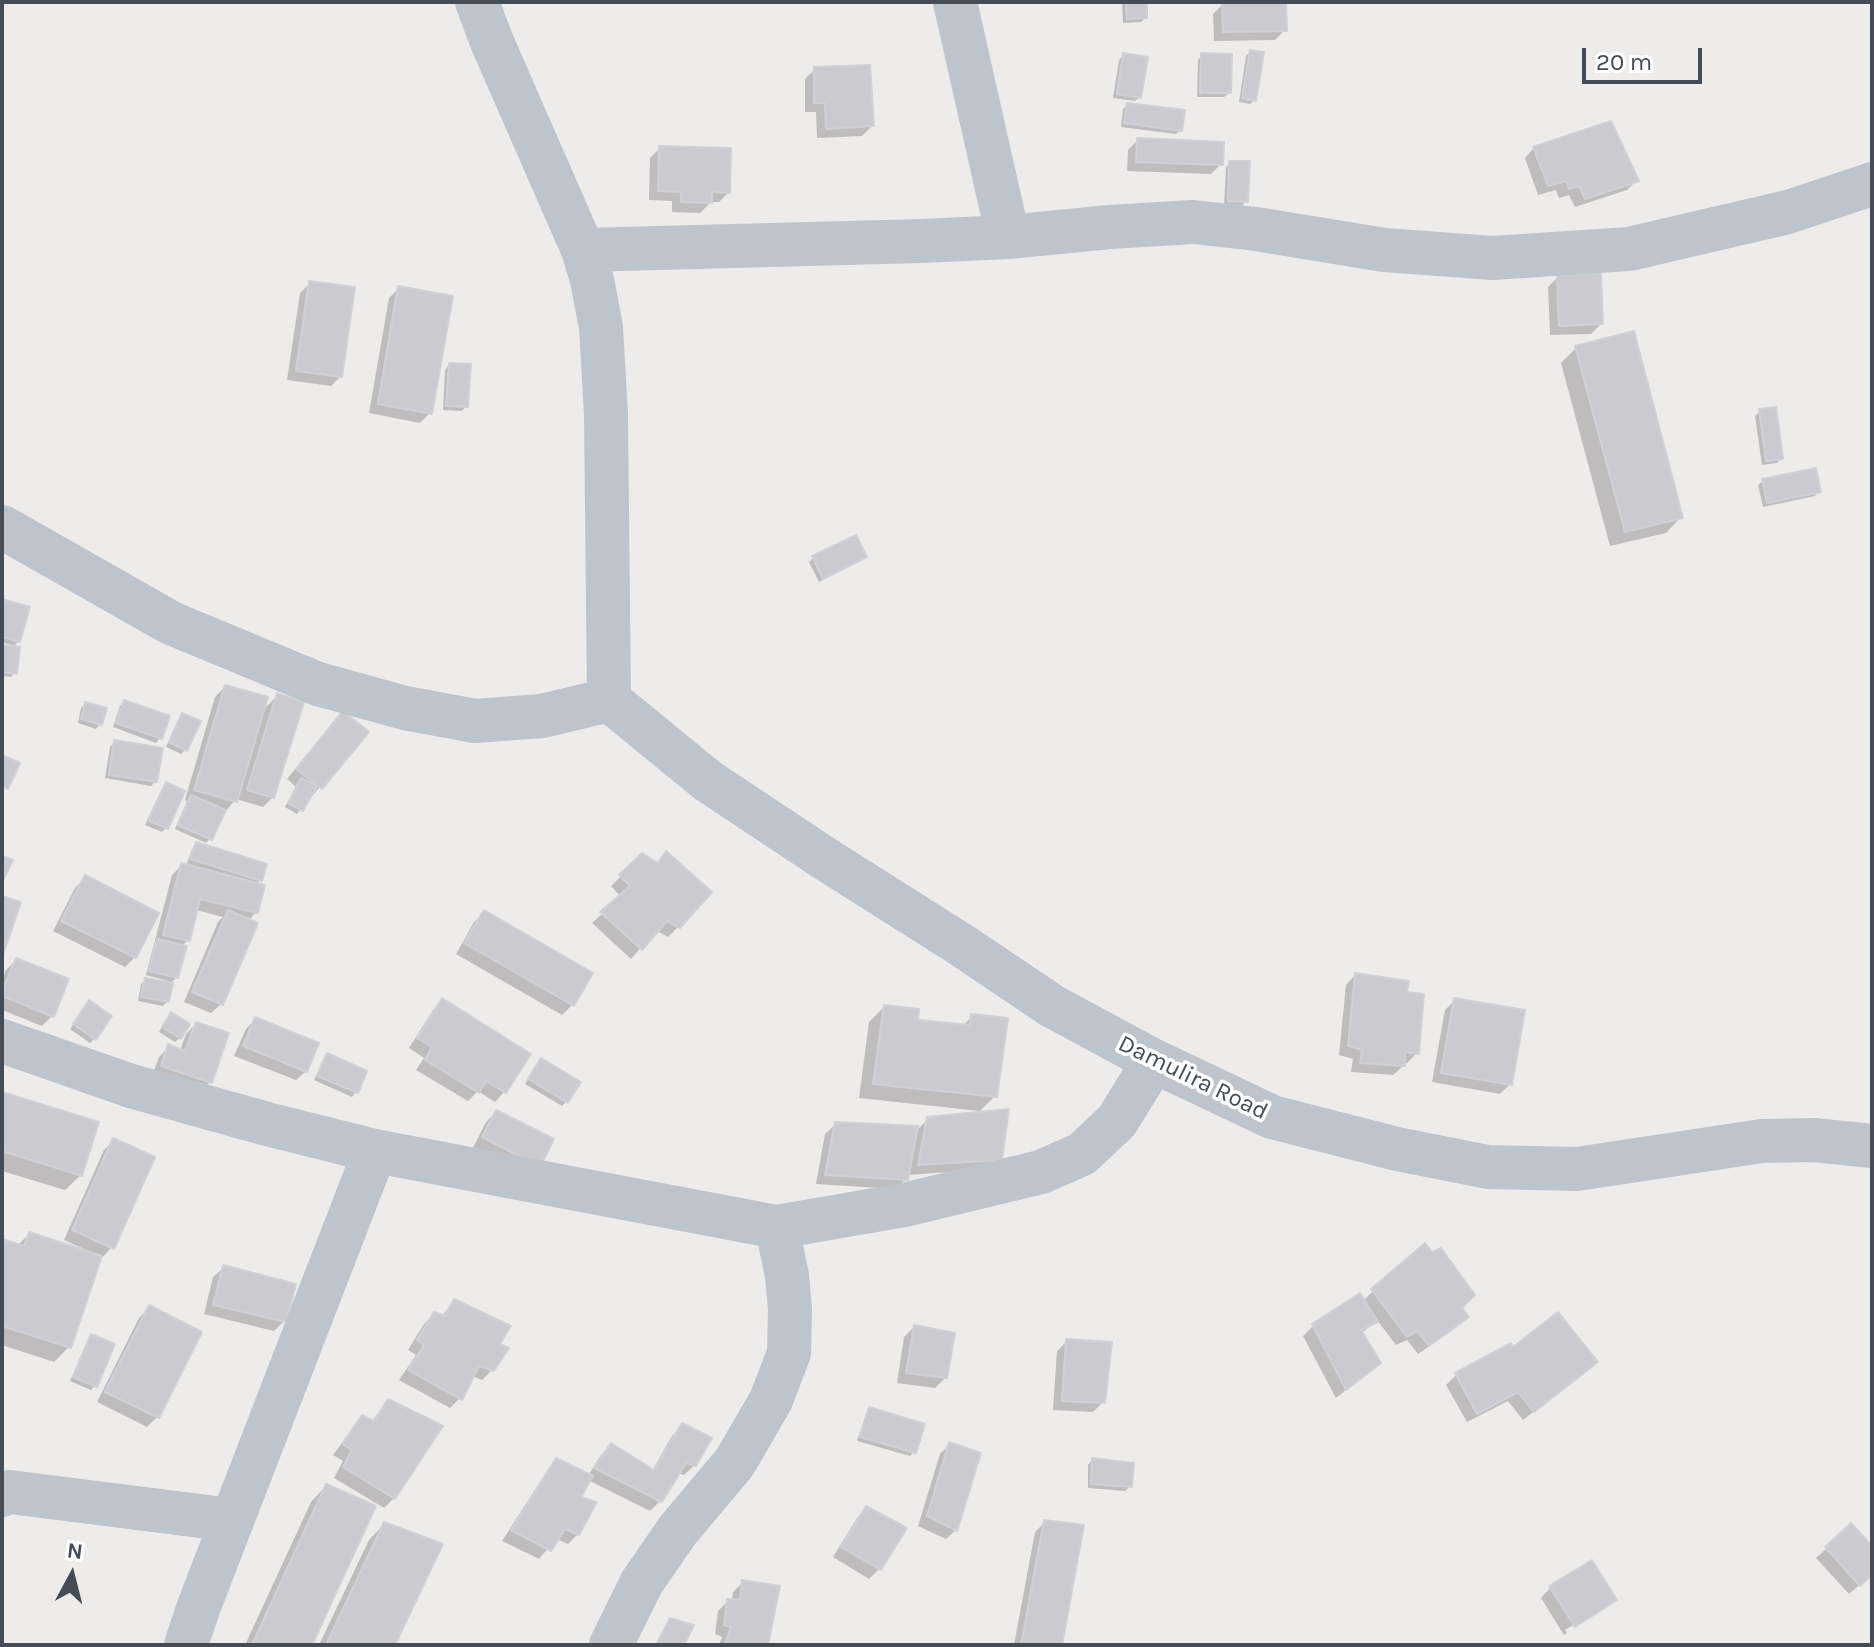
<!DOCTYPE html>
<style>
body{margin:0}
#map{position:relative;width:1874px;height:1647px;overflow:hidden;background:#eeeceb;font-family:Karla,sans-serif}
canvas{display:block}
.frame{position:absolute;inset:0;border:4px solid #464c56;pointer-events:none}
.north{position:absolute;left:32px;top:1535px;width:80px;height:80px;-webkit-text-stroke:6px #fff;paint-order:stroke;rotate:7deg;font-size:22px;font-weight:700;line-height:32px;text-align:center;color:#464c56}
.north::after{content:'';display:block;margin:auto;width:28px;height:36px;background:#464c56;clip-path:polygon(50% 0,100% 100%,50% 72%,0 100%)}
.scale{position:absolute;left:1582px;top:48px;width:120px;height:36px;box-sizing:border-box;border:4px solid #464c56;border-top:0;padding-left:10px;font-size:24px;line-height:28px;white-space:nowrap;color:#464c56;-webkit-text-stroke:6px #fff;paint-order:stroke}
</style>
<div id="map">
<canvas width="1874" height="1647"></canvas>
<div class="frame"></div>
<div class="north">N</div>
<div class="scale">20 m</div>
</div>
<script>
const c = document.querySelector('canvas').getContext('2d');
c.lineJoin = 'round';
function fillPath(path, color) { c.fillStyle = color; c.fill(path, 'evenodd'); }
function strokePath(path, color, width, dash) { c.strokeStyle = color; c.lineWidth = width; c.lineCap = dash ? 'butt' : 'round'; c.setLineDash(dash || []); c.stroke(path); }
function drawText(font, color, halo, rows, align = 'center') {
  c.font = font + ' Karla,sans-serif'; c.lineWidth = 7; c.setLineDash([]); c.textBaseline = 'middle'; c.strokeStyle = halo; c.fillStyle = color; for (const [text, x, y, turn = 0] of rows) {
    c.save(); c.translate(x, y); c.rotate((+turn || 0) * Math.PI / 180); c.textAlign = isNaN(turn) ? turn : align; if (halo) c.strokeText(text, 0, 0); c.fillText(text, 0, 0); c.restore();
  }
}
fillPath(new Path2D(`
 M 1122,2 L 1145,2 L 1145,18 L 1141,22 L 1123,23 Z
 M 1223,4 L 1285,30 L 1275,40 L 1214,41 L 1213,14 Z
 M 1250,52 L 1255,100 L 1250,104 L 1239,102 L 1246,56 Z
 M 1123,55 L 1140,97 L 1135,101 L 1113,98 L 1119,60 Z
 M 1202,55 L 1229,93 L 1224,97 L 1197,97 L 1198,60 Z
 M 815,69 L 872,126 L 862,136 L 817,138 L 816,112 L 805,112 L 805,79 Z
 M 1127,105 L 1180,130 L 1176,134 L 1121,127 L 1123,109 Z
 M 1138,140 L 1221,164 L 1211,174 L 1127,171 L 1128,150 Z
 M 660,148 L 729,192 L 719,202 L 711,202 L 700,213 L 672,212 L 672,201 L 649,200 L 650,158 Z
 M 1534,148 L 1637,180 L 1627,190 L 1575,207 L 1569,195 L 1559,198 L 1556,190 L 1538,195 L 1525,158 Z
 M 1230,163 L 1246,201 L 1242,206 L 1224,205 L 1226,167 Z
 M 1558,277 L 1601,324 L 1591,334 L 1550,335 L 1548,287 Z
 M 310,283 L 341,376 L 331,386 L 287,380 L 300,293 Z
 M 399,288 L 430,413 L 420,423 L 369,413 L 389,298 Z
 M 1576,348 L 1681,517 L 1666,533 L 1610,546 L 1561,363 Z
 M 449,365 L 466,406 L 462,411 L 443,410 L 445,370 Z
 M 1760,411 L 1781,458 L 1777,463 L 1762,465 L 1755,416 Z
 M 1763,481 L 1819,491 L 1815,496 L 1763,507 L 1758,485 Z
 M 864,557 L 860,561 L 819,582 L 809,562 L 813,558 Z
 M 2,601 L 19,641 L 14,646 L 2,642 Z
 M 2,647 L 15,673 L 11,677 L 2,676 Z
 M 225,687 L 262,711 L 277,696 L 273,797 L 263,807 L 236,799 L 226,811 L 223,811 L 210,839 L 206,843 L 175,829 L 187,801 L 185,800 L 215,697 Z
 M 124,702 L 160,738 L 156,743 L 113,727 L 120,706 Z
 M 86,704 L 100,724 L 96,729 L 78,723 L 81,708 Z
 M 182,716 L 186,749 L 181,754 L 166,747 L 178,720 Z
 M 333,723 L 366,732 L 297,814 L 285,807 L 296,787 L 287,779 Z
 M 115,742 L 155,782 L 151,786 L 105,778 L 110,747 Z
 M 166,785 L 166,828 L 162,832 L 145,825 L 162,789 Z
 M 196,845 L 261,880 L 256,884 L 256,912 L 248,921 L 221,1004 L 211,1013 L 184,1002 L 218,922 L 223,917 L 196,910 L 188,940 L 181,947 L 177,977 L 171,983 L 168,1001 L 163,1006 L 138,1001 L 141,984 L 145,980 L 168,984 L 168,981 L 146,975 L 172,875 L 182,865 L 186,866 L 192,849 Z
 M 666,854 L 678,927 L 668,937 L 656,930 L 631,959 L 592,923 L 621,897 L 611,886 L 642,856 L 655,864 Z
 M 85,878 L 135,957 L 125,967 L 53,931 L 75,888 Z
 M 484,913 L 572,1005 L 562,1015 L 456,954 L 474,922 Z
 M 16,960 L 52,1016 L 42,1026 L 2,1010 L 2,980 L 6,970 Z
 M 1355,975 L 1405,994 L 1417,1053 L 1407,1063 L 1403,1062 L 1403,1066 L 1393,1075 L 1351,1072 L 1353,1059 L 1339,1055 L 1346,985 Z
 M 1455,1000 L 1510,1084 L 1500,1094 L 1432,1082 L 1445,1010 Z
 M 443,1001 L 504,1092 L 495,1102 L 478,1091 L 468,1101 L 416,1070 L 424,1058 L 409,1048 L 433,1010 Z
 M 85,1007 L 95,1038 L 90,1043 L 70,1029 Z
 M 884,1007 L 916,1022 L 962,1026 L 972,1017 L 995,1096 L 980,1111 L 859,1098 L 869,1022 Z
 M 167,1019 L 180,1038 L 175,1042 L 159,1032 Z
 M 256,1019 L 306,1071 L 296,1080 L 234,1056 L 246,1029 Z
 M 196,1024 L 227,1034 L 210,1082 L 200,1092 L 152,1076 L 159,1057 L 169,1047 L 180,1051 L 186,1034 Z
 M 328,1056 L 364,1072 L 356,1092 L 352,1097 L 314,1080 L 323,1060 Z
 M 537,1065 L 566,1102 L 562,1106 L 525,1084 Z
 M 2,1094 L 81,1175 L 65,1190 L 2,1171 Z
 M 496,1112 L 528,1176 L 473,1148 L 486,1122 Z
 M 928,1119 L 1000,1159 L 990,1169 L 907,1175 L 906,1179 L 896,1189 L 816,1184 L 825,1134 L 836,1124 L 914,1133 Z
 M 114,1140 L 112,1247 L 103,1257 L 100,1256 L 69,1347 L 54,1362 L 2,1345 L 2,1241 L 17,1246 L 29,1234 L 83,1252 L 84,1249 L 64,1240 L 104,1150 Z
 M 223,1268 L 284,1321 L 274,1331 L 204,1314 L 213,1277 Z
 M 1373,1291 L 1466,1317 L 1457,1327 L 1418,1354 L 1407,1340 L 1396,1345 L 1377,1320 L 1361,1334 L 1368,1373 L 1336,1398 L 1303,1336 L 1313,1326 L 1359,1296 L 1363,1301 Z
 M 454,1301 L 497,1345 L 492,1370 L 482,1380 L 472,1376 L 460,1398 L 450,1408 L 399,1380 L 416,1355 L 408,1350 L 424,1324 L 434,1314 L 441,1317 Z
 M 149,1308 L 199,1333 L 157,1417 L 147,1427 L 97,1402 L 139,1318 Z
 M 914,1327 L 945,1378 L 935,1388 L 897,1383 L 904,1337 Z
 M 91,1336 L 95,1385 L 91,1390 L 70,1381 L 87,1341 Z
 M 1067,1341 L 1103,1402 L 1093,1412 L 1053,1410 L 1057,1351 Z
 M 1511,1346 L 1513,1350 L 1585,1372 L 1523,1420 L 1508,1401 L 1467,1422 L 1446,1385 L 1456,1375 Z
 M 388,1401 L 394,1498 L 384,1508 L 334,1478 L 343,1461 L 333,1455 L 353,1428 L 363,1418 L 371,1422 Z
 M 870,1410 L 914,1452 L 910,1456 L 857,1441 L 866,1414 Z
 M 682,1426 L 695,1465 L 684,1475 L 677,1473 L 660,1501 L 650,1511 L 588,1480 L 578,1498 L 578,1534 L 568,1544 L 556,1539 L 539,1559 L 502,1541 L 547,1471 L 557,1461 L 588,1476 L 601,1455 L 611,1445 L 652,1471 L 672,1436 Z
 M 950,1444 L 956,1530 L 946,1539 L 918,1526 L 940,1454 Z
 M 1092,1460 L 1130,1486 L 1125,1491 L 1088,1488 L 1088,1465 Z
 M 326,1486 L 309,1645 L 245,1645 L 311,1502 Z
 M 867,1508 L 904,1529 L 879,1569 L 869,1579 L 833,1557 L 857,1518 Z
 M 1045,1522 L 1059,1645 L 1014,1645 L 1035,1532 Z
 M 384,1524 L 392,1645 L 319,1645 L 369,1540 Z
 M 1851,1526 L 1872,1549 L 1872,1574 L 1849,1594 L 1816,1558 Z
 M 743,1582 L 777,1588 L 766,1645 L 719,1645 L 722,1637 L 715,1634 L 718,1611 L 728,1601 L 732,1601 L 733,1592 Z
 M 1550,1588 L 1615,1600 L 1606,1608 L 1606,1605 L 1565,1630 L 1567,1633 L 1564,1635 L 1541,1598 Z`), '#0003');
const building = new Path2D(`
 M 1126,2 L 1147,2 L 1147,18 L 1127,19 Z
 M 1222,2 L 1286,2 L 1287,31 L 1223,32 Z
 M 1250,50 L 1264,52 L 1256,101 L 1242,98 Z
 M 1123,53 L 1148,57 L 1141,98 L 1117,94 Z
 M 1201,53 L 1232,54 L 1231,93 L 1200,93 Z
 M 870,65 L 874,126 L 826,129 L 825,103 L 814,103 L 814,67 Z
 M 1127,103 L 1185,110 L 1182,131 L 1124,123 Z
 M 1611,121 L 1639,181 L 1585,199 L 1579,186 L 1569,189 L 1566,181 L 1548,186 L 1533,147 Z
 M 1137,138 L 1224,142 L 1223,165 L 1136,162 Z
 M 659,146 L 731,148 L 730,193 L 712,192 L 712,203 L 681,202 L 681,192 L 658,191 Z
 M 1229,161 L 1250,161 L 1248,202 L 1228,201 Z
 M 1601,273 L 1603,324 L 1559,326 L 1557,275 Z
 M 309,281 L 355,287 L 342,377 L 296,371 Z
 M 398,286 L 453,296 L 432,414 L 378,404 Z
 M 1634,331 L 1683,518 L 1625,532 L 1575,346 Z
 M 449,363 L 471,364 L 468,407 L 446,406 Z
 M 1776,407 L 1783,459 L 1766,461 L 1759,409 Z
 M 1816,468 L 1821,492 L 1767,503 L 1762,479 Z
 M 856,535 L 867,557 L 823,579 L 812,556 Z
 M 2,599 L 30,607 L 20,642 L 2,637 Z
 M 2,645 L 20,647 L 17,674 L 2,672 Z
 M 225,685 L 268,697 L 237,802 L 194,790 Z
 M 277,693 L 304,702 L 274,798 L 247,790 Z
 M 124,700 L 170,716 L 162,739 L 116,723 Z
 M 85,702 L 107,708 L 102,725 L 81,719 Z
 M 343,711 L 369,732 L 322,789 L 296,769 Z
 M 182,713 L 201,721 L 187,751 L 169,742 Z
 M 114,740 L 163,748 L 157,782 L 109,775 Z
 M 2,755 L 20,763 L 8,789 L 2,786 Z
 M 301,778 L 317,786 L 303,811 L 288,803 Z
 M 166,782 L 185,791 L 168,829 L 148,820 Z
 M 191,795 L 226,810 L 212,840 L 178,825 Z
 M 196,842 L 267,864 L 262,881 L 190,859 Z
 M 666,851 L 712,892 L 680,928 L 667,921 L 642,950 L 600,912 L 630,886 L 619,875 L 642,853 L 658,863 Z
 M 2,856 L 13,860 L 2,883 Z
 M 181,863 L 265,885 L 258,913 L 200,899 L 190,941 L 163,935 Z
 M 85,875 L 159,913 L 136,958 L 61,921 Z
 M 2,896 L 21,902 L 2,958 Z
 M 228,910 L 258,923 L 223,1005 L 192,992 Z
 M 484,910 L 593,973 L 574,1006 L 464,943 Z
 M 157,939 L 187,946 L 178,978 L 149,971 Z
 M 16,958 L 69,979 L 54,1017 L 2,996 L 2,991 Z
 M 1355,973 L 1409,981 L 1407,992 L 1424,994 L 1419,1054 L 1405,1052 L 1405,1066 L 1360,1063 L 1362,1050 L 1348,1046 Z
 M 145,978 L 173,983 L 169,1002 L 141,997 Z
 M 442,998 L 531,1054 L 506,1093 L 486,1081 L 479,1093 L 425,1060 L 432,1047 L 417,1038 Z
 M 1454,998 L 1525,1010 L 1512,1085 L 1441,1073 Z
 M 89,1000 L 112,1016 L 96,1040 L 73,1024 Z
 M 884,1005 L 919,1009 L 918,1020 L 970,1025 L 971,1014 L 1008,1018 L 997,1097 L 873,1084 Z
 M 171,1012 L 190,1024 L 181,1039 L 162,1027 Z
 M 255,1017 L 319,1043 L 307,1072 L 243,1046 Z
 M 196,1022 L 229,1033 L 212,1083 L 161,1066 L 168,1044 L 185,1051 Z
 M 327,1053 L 367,1071 L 358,1093 L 317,1076 Z
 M 541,1058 L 581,1082 L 568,1103 L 528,1079 Z
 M 2,1092 L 99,1122 L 82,1176 L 2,1151 Z
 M 1009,1109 L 1002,1160 L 918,1165 L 927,1117 Z
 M 496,1110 L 554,1139 L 540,1167 L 482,1137 Z
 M 835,1122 L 918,1126 L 908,1180 L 825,1175 Z
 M 113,1138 L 155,1157 L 114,1249 L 72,1230 Z
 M 29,1232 L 102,1256 L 71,1348 L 2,1326 L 2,1239 L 24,1246 Z
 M 1425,1243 L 1432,1252 L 1441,1248 L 1475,1295 L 1462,1308 L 1469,1317 L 1429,1346 L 1417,1331 L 1407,1337 L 1371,1289 Z
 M 223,1265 L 296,1284 L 286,1322 L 213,1305 Z
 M 1360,1293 L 1378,1322 L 1361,1330 L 1381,1363 L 1346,1390 L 1312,1324 Z
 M 454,1299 L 511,1326 L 500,1344 L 509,1348 L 494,1371 L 479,1366 L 462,1400 L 408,1370 L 424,1345 L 417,1340 L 434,1312 L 445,1316 Z
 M 149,1305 L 202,1332 L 159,1418 L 105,1392 Z
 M 1558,1312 L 1598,1362 L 1534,1412 L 1518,1392 L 1477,1414 L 1455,1373 L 1511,1343 L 1513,1347 Z
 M 914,1325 L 955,1333 L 947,1378 L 906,1373 Z
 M 91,1334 L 115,1344 L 97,1387 L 73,1377 Z
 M 1066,1339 L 1112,1342 L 1105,1403 L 1062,1401 Z
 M 388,1399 L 443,1426 L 395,1499 L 343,1467 L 352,1450 L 342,1444 L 362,1415 L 374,1421 Z
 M 869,1407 L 925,1424 L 916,1453 L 860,1437 Z
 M 682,1423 L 712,1438 L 696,1466 L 686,1463 L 662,1502 L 594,1468 L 611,1443 L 654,1470 Z
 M 949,1442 L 981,1453 L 957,1531 L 927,1516 Z
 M 556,1458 L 593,1476 L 581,1497 L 597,1502 L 579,1535 L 565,1529 L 551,1551 L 511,1530 Z
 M 1092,1458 L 1134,1463 L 1132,1487 L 1091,1484 Z
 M 326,1484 L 376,1506 L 312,1645 L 252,1645 Z
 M 866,1506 L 907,1528 L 881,1570 L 841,1547 Z
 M 1044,1520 L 1084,1525 L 1062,1645 L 1021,1645 Z
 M 384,1522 L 443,1544 L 395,1645 L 326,1645 Z
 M 1851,1523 L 1872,1546 L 1872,1575 L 1860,1586 L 1825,1547 Z
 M 1592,1560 L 1617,1600 L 1575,1627 L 1549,1586 Z
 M 742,1580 L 780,1586 L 768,1645 L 725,1644 L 731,1627 L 724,1625 L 727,1599 L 740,1600 Z
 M 670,1618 L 694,1625 L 684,1645 L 656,1645 Z`);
fillPath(building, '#cacad0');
strokePath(building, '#d0d1d6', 2);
strokePath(new Path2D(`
 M 477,2 L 492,42 L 583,250 L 592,280 L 601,327 L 606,414 L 609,700
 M 955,2 L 1008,237
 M 583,250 L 922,241 L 1008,237 L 1110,227 L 1193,222 L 1256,229 L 1384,250 L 1493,258 L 1629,249 L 1788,212 L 1872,184
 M 2,527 L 171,623 L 318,684 L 405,708 L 475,721 L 542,716 L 609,700
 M 609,700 L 708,781 L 824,858 L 963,946 L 1052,1006 L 1154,1061 L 1272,1117 L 1397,1149 L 1488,1167 L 1577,1169 L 1762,1141 L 1814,1140 L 1872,1146
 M 2,1041 L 131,1086 L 267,1124 L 375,1151 L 777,1227 L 904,1205 L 1041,1172 L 1082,1154 L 1117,1121 L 1154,1061
 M 2,1495 L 10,1492 L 232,1520
 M 186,1645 L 199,1606 L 375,1151
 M 611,1645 L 642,1582 L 678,1530 L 735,1462 L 771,1400 L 789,1353 L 790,1309 L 787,1276 L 777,1227`), '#bec4cc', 44);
drawText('24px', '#464c56', '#fff', [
 ["Damulira Road",1193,1078,26]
]);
</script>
